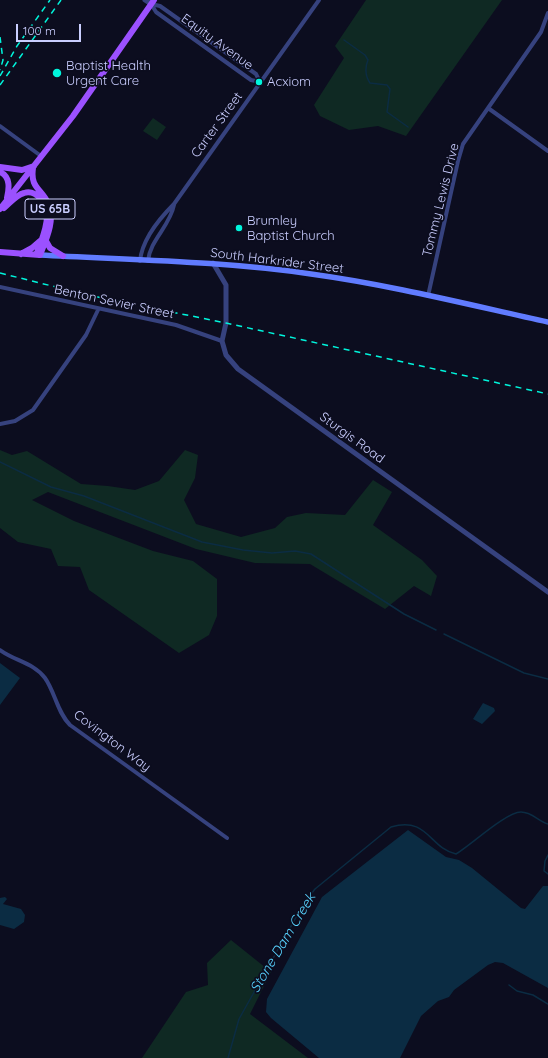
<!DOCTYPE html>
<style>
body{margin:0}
#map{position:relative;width:548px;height:1058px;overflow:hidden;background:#0c0d1f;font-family:Quicksand,sans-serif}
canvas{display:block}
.scale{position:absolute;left:16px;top:24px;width:65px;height:18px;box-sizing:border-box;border:2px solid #caceff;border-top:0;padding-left:5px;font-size:12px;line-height:14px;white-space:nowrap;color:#caceff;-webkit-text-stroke:3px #0c0d1f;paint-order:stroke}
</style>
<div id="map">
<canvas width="548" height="1058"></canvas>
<div class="scale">100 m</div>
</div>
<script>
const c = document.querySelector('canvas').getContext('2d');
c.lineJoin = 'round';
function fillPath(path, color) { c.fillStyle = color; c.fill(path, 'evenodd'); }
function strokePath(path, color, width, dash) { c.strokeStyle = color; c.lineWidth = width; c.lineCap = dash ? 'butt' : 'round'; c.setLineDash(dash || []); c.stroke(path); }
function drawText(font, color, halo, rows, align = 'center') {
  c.font = font + ' Quicksand,sans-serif'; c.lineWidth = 3.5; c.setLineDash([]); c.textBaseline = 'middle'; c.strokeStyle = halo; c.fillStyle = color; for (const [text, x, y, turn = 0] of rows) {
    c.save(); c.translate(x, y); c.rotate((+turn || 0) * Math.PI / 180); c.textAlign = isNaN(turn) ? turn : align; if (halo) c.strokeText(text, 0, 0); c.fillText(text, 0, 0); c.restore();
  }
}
fillPath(new Path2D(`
 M 366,0 L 502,0 L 406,136 L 378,126 L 349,130 L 320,116 L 314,105 L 344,58 L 335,46 Z
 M 153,118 L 166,127 L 157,140 L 143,131 Z
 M 0,450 L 12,455 L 27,451 L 81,484 L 108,486 L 135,490 L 159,481 L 185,450 L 198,455 L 195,478 L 184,500 L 196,524 L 241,537 L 275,528 L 287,517 L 306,513 L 345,515 L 373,480 L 392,492 L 373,525 L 422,560 L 437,576 L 431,596 L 414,586 L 385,609 L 310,564 L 255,563 L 196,549 L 48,492 L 32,500 L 74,521 L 153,551 L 193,561 L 217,579 L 217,616 L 209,635 L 179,653 L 89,590 L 80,567 L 58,566 L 51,549 L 18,542 L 0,528 Z
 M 231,940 L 271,972 L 250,1014 L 308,1058 L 142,1058 L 186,992 L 208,985 L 207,963 Z`), '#0f2923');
fillPath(new Path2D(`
 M 0,663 L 20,678 L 0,705 Z
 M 483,703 L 494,708 L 495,711 L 482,724 L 473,719 Z
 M 408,830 L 446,857 L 459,860 L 472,868 L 521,908 L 525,909 L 543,886 L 548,886 L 548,988 L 503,963 L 495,962 L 488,965 L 454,990 L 449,997 L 438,1001 L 421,1016 L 400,1058 L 319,1058 L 271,1018 L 266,1012 L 267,999 L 322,897 Z
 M 5,897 L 7,899 L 3,904 L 21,909 L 25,915 L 24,922 L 14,929 L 0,925 L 0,898 Z`), '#0b2c43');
strokePath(new Path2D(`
 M 344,40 L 365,55 L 368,60 C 365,67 365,76 370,83 L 387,85 L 390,89 L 387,112 L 408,127
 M 0,462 L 51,487 L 84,496 L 202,542 L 243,550 L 272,553 L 295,551 L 311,554 L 404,614 L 436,630
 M 444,634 L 524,673 L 548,679
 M 548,855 L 545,861 L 544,871 L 548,874
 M 509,985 L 517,991 L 533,995 L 548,1004
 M 228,1058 L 239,1019 L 304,903 L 315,889 L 391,827 C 428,816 429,848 456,854 C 471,845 506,812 521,812 C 532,812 538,821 548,824`), '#0b2c43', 1.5);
strokePath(new Path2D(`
 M 151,4 L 160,6 L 256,74 L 260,82
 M 151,4 L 156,12 L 251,80 L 260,82
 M 488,108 L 548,151
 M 0,126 L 41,156
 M 140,261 C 142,240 160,218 174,204 L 319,0
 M 148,261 C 150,240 170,226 174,205
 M 0,287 L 176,325 L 222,341
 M 428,296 L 458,161 L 463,144 L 541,32 L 548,13
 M 0,424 L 15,421 L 33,410 L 86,335 L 98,310
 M 0,650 C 15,661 34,663 45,678 C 55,692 57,712 70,725 L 227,838`), '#36427e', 4);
strokePath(new Path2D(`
 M 145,0 L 151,4
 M 213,263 L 226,285 L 226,323 L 222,341 L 226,355 L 238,369 L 548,592`), '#36427e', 5);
strokePath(new Path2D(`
 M 40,255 C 131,260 222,261 311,274 C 391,285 470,305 548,322`), '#617cff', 5.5);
strokePath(new Path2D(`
 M 0,167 L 22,170 L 34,166
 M 0,172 C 11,177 9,189 7,198
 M 4,208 C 10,203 16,195 24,193 C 37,189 47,205 47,216 C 47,229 41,241 37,253
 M 0,209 L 73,116 L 154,0
 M 46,241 L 50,248 L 63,256
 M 0,252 L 40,255 C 46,240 56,219 48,203 C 41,188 30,188 33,168
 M 21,254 L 32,248 L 40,241`), '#9b51ff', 6);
strokePath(new Path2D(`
 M 0,37 L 3,60 L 0,70
 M 0,76 L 17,46 L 50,0
 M 0,85 L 61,0
 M 0,273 L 88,295 L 226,323 L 548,394`), '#00f5dc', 1.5, [6, 5]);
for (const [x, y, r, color] of [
 [57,73,5,"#00f5dc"],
 [259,82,4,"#00f5dc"],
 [239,228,4,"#00f5dc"]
]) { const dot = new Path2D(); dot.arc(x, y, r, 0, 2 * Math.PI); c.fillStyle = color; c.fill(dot); strokePath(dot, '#0c0d1f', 1.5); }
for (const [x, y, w] of [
 [50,209,50]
]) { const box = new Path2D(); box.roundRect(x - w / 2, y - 10, w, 20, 3); c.fillStyle = '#0c0d1f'; c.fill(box); strokePath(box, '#caceff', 1); }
drawText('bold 12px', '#caceff', null, [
 ["US 65B",50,209]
]);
drawText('13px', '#caceff', '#0c0d1f', [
 ["Equity Avenue",217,42,36],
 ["Carter Street",217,125,-54],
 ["Tommy Lewis Drive",441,200,-76],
 ["South Harkrider Street",277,261,7],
 ["Benton Sevier Street",114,302,12],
 ["Sturgis Road",352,438,36],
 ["Covington Way",112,741,37]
]);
drawText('13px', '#caceff', '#0c0d1f', [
 ["Baptist Health",66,66],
 ["Urgent Care",66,81],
 ["Acxiom",267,82],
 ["Brumley",247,221],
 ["Baptist Church",247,236]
], 'left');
drawText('italic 14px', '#58d3ff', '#0c0d1f', [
 ["Stone Dam Creek",283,943,-59]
]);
</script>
